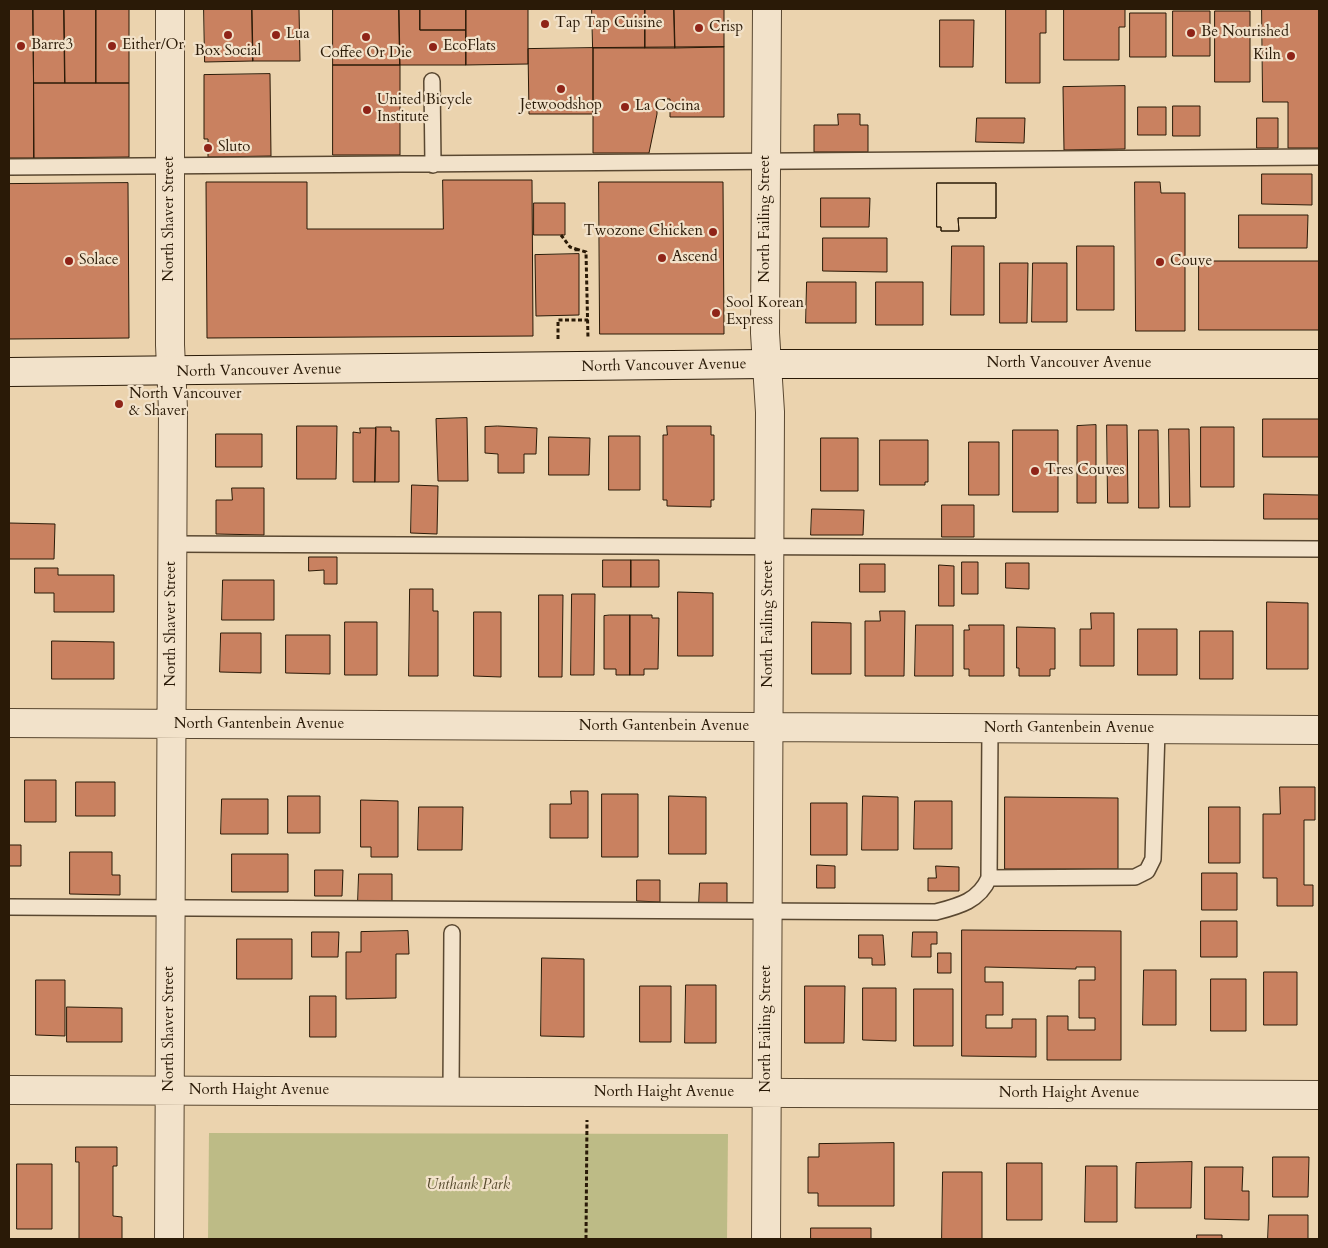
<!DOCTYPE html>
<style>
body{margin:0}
#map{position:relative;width:1328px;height:1248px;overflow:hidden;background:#ebd3ae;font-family:Cardo,serif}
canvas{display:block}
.frame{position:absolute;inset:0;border:10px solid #2a1a07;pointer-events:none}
</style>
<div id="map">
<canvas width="1328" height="1248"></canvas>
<div class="frame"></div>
</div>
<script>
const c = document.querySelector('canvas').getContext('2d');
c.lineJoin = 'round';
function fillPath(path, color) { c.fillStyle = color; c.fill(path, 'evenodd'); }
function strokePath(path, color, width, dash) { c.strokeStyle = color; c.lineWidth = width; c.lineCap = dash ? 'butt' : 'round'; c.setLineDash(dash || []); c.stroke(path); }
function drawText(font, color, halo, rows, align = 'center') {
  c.font = font + ' Cardo,serif'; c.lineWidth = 4.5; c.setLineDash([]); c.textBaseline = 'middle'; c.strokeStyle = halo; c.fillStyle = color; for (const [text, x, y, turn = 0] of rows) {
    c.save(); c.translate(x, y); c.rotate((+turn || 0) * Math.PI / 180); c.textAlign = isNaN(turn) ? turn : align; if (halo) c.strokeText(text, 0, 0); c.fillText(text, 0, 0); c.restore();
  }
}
fillPath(new Path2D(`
 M 209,1133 L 728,1134 L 727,1239 L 208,1239 Z`), '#bdbb86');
const building = new Path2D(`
 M 9,9 L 33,9 L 34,158 L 9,158 Z
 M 33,9 L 64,9 L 65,83 L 34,83 Z
 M 64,9 L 96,9 L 96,83 L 65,83 Z
 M 96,9 L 129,9 L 129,83 L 96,83 Z
 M 204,9 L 252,9 L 253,61 L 205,62 Z
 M 252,9 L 299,9 L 300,61 L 253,61 Z
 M 333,9 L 399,9 L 400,65 L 333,65 Z
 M 399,9 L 420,9 L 420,30 L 466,30 L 466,65 L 400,65 Z
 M 420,9 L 466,9 L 466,30 L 420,30 Z
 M 466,9 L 528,9 L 528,64 L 466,65 Z
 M 592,9 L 645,9 L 645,48 L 593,48 Z
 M 645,9 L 674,9 L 675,48 L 645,48 Z
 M 674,9 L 724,9 L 724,47 L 675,48 Z
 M 1006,9 L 1046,9 L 1046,33 L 1040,33 L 1040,83 L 1006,83 Z
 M 1064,9 L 1125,9 L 1125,27 L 1119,27 L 1119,60 L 1064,60 Z
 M 1262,9 L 1319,9 L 1319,148 L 1288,148 L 1288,102 L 1263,102 Z
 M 1173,11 L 1210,11 L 1210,56 L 1173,56 Z
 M 1215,11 L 1250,11 L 1250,82 L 1215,82 Z
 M 1130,13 L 1166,13 L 1166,57 L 1130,57 Z
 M 940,20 L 974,20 L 973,67 L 940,67 Z
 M 724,47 L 724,117 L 670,117 L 670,99 L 657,99 L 657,114 L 649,153 L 593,153 L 593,48 Z
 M 593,48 L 593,114 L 529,114 L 528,49 Z
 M 333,65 L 400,65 L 400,155 L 333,155 Z
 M 270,74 L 271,156 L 208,157 L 208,139 L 204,139 L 204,75 Z
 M 34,83 L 129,83 L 129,157 L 34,158 Z
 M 1125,86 L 1125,149 L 1064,150 L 1063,87 Z
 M 1173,106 L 1200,106 L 1200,136 L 1173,136 Z
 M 1138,107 L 1166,107 L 1166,135 L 1138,135 Z
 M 838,114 L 860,114 L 860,125 L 868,125 L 868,152 L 814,152 L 814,125 L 838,125 Z
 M 977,118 L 1025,118 L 1024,143 L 976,142 Z
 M 1257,118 L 1278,118 L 1278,148 L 1257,148 Z
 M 1262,174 L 1312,174 L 1312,205 L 1262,204 Z
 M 443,180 L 532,180 L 533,336 L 207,338 L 206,182 L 307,182 L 307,229 L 443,229 Z
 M 599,182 L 723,182 L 724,334 L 600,334 Z
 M 1135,182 L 1160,182 L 1161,193 L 1185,193 L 1185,331 L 1136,331 Z
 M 128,183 L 129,338 L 9,339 L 9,184 Z
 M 937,183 L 996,183 L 996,218 L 958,218 L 959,231 L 941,231 L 941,227 L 937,227 Z
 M 937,183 L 996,183 L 996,218 L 958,218 L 959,231 L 941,231 L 941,227 L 937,227 Z
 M 821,198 L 870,198 L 869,227 L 821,227 Z
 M 534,203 L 565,203 L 565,235 L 534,235 Z
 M 1239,215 L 1308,215 L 1307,248 L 1239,248 Z
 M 823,238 L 887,238 L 887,272 L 823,271 Z
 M 952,246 L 984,246 L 984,315 L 951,315 Z
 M 1077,246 L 1114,246 L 1114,310 L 1077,310 Z
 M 579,254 L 579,315 L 536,316 L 535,255 Z
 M 1199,261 L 1319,261 L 1319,330 L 1199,330 Z
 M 1000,263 L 1028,263 L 1027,323 L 1000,323 Z
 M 1033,263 L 1067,263 L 1067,322 L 1032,322 Z
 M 807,282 L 856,282 L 856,323 L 806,323 Z
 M 876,282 L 923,282 L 923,325 L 876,325 Z
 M 467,418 L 468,481 L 438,481 L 436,419 Z
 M 1263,419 L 1319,419 L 1319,457 L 1263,457 Z
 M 1096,425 L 1096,503 L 1077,503 L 1077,426 Z
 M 1107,425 L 1127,425 L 1128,503 L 1108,503 Z
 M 297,426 L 337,426 L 336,479 L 297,479 Z
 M 498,426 L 537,428 L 536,454 L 524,454 L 524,473 L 498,473 L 498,454 L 485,453 L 485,427 Z
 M 667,426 L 711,426 L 711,435 L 714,435 L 714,500 L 711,500 L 711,507 L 667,506 L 667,500 L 663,500 L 663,435 L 667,435 Z
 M 376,427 L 391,427 L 391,431 L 399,431 L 399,482 L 375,482 Z
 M 1201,427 L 1234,427 L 1234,487 L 1201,487 Z
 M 360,428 L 376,428 L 375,482 L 353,482 L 353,432 L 360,433 Z
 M 1169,429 L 1189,429 L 1190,507 L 1170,507 Z
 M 1013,430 L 1058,430 L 1058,512 L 1013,512 Z
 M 1139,430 L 1158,430 L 1159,508 L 1139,508 Z
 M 216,434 L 262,434 L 262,467 L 216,467 Z
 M 609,436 L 640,436 L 640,490 L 609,490 Z
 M 549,437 L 590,438 L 589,475 L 549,475 Z
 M 821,438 L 858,438 L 858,491 L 821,491 Z
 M 880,440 L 928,440 L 928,482 L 925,482 L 925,485 L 880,485 Z
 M 969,442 L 999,442 L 999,495 L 969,495 Z
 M 412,485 L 438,486 L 437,534 L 411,533 Z
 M 232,488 L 264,488 L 264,535 L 216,534 L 216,500 L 232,500 Z
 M 1264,494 L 1319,495 L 1319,519 L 1264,519 Z
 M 942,505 L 974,505 L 974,537 L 942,537 Z
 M 812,509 L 864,510 L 863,535 L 811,535 Z
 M 9,523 L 55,524 L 54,559 L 9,559 Z
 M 309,557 L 337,557 L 337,584 L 324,584 L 324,570 L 309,571 Z
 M 603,560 L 631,560 L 631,587 L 603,587 Z
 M 631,560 L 659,560 L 659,587 L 631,587 Z
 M 962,562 L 978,562 L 978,594 L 962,594 Z
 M 1006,563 L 1029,563 L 1029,589 L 1006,588 Z
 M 860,564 L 885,564 L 885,592 L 860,592 Z
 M 939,565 L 954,566 L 954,606 L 939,606 Z
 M 35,568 L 58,568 L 58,575 L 114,575 L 114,612 L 54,612 L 54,593 L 35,593 Z
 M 223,580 L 274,580 L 274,620 L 222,620 Z
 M 410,589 L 433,589 L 433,611 L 438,611 L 438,676 L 409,676 Z
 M 678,592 L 713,593 L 713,656 L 678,656 Z
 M 572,594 L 595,594 L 594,675 L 571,675 Z
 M 539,595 L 563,595 L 562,677 L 539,677 Z
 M 1267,602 L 1308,603 L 1308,669 L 1267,669 Z
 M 880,611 L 905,611 L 904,676 L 865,676 L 865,621 L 880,621 Z
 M 474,612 L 501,612 L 501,677 L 474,676 Z
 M 1091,613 L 1114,613 L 1114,666 L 1080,666 L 1080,629 L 1091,629 Z
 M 610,615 L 630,615 L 630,675 L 616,675 L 616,669 L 604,669 L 604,616 Z
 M 630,615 L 652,615 L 652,618 L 659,618 L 658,669 L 644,669 L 644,675 L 630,675 Z
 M 345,622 L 377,622 L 377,675 L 345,675 Z
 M 812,622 L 851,623 L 851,674 L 812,674 Z
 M 916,625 L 953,625 L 953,676 L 915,676 Z
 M 969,625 L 1004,625 L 1004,676 L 969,676 L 969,669 L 964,669 L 964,630 L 969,630 Z
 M 1017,627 L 1055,628 L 1055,669 L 1050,669 L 1050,676 L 1019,676 L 1019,668 L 1017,668 Z
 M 1138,629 L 1177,629 L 1177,675 L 1138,675 Z
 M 1200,631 L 1233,631 L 1233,679 L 1200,679 Z
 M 221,633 L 261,633 L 261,673 L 220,672 Z
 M 286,635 L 330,635 L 330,674 L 286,673 Z
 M 52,641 L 114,642 L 114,679 L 52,679 Z
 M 25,780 L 56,780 L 56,822 L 25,822 Z
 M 76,782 L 115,782 L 115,816 L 76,816 Z
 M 1280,787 L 1315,787 L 1315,820 L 1304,820 L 1304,885 L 1313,885 L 1313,906 L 1277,906 L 1277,878 L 1263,878 L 1263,814 L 1280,814 Z
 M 571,791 L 588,791 L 588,838 L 550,838 L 550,804 L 571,804 Z
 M 602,794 L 638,794 L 638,857 L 602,857 Z
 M 288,796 L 320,796 L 320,833 L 288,833 Z
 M 669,796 L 706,797 L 706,854 L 669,854 Z
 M 863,796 L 898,797 L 898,850 L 862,850 Z
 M 1005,797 L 1118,798 L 1118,869 L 1005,869 Z
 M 222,799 L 268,799 L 268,834 L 221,834 Z
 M 361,800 L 398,801 L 398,857 L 371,857 L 371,847 L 361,847 Z
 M 915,801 L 952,801 L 952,849 L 914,849 Z
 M 811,803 L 847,803 L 847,855 L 811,855 Z
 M 419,807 L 463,807 L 462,850 L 418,850 Z
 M 1209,807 L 1240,807 L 1240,863 L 1209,863 Z
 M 9,845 L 21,845 L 21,866 L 9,866 Z
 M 70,852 L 112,852 L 112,875 L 120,875 L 120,895 L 70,894 Z
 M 232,854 L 288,854 L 288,892 L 232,892 Z
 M 817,865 L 835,866 L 835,888 L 817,888 Z
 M 936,866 L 959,867 L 959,891 L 928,891 L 928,878 L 936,878 Z
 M 315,870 L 343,870 L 342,896 L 315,896 Z
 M 1202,873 L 1237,873 L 1237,910 L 1202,910 Z
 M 359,874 L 392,874 L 392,902 L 358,902 Z
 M 637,880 L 660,880 L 660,902 L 637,901 Z
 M 700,883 L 727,883 L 727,905 L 699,905 Z
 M 1201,921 L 1237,921 L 1237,957 L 1201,957 Z
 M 962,930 L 1121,931 L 1121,1060 L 1047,1060 L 1047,1016 L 1068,1016 L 1068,1030 L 1095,1030 L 1095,1018 L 1079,1018 L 1079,980 L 1095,980 L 1095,967 L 1076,967 L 1076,969 L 985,967 L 985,982 L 1003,982 L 1003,1015 L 986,1015 L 986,1028 L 1012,1028 L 1012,1019 L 1036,1019 L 1036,1057 L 962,1056 Z
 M 408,931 L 409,954 L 396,954 L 396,998 L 346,999 L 346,952 L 361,952 L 361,932 Z
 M 312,932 L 339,932 L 338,957 L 312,957 Z
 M 913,932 L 937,932 L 937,944 L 931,944 L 931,957 L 912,957 Z
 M 859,935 L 883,935 L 885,965 L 872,965 L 872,958 L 859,958 Z
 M 237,939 L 292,939 L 292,979 L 237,979 Z
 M 938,953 L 951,953 L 951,973 L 938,973 Z
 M 542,958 L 584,959 L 584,1037 L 541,1036 Z
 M 1144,970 L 1176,970 L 1176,1025 L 1143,1025 Z
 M 1264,972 L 1297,972 L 1297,1025 L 1264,1025 Z
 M 1211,979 L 1246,979 L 1246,1031 L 1211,1031 Z
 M 36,980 L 65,980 L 65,1036 L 36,1035 Z
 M 686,985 L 716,985 L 716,1043 L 685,1043 Z
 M 640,986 L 671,986 L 671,1042 L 640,1042 Z
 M 805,986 L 845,986 L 844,1043 L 805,1043 Z
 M 863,988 L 896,988 L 896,1041 L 863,1040 Z
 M 914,989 L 953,989 L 953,1046 L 914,1046 Z
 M 310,996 L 336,996 L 336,1037 L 310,1037 Z
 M 67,1007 L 122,1008 L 122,1042 L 67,1042 Z
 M 894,1143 L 894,1206 L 818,1206 L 818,1193 L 808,1193 L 808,1157 L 819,1157 L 819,1144 Z
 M 76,1147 L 117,1147 L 117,1166 L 113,1166 L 113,1216 L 122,1217 L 122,1239 L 79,1239 L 79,1162 L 76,1162 Z
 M 1273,1157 L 1309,1157 L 1308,1197 L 1273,1197 Z
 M 1192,1162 L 1191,1208 L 1135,1208 L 1136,1163 Z
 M 1007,1163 L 1042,1163 L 1042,1220 L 1007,1220 Z
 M 17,1164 L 52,1164 L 52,1229 L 17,1229 Z
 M 1086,1166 L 1117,1166 L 1117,1222 L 1085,1222 Z
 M 1205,1167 L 1243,1167 L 1242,1191 L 1249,1191 L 1249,1220 L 1205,1219 Z
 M 943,1172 L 982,1172 L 982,1239 L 942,1239 Z
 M 1269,1215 L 1308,1215 L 1308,1239 L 1268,1239 Z
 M 811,1228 L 871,1228 L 871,1239 L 811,1239 Z
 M 1197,1235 L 1222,1235 L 1222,1239 L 1197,1239 Z`);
fillPath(building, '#c98160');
strokePath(building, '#2a1a07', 1);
const service = new Path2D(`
 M 432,81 L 433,165
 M 9,167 L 1319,157
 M 173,544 L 1319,549
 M 989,878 L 1135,877 L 1147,871 L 1153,859 L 1157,730
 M 9,907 L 936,912 C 959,906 979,901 989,878 L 990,729
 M 451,1091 L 452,933`);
const minor = new Path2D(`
 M 9,723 L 1319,730
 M 9,1090 L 1319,1095
 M 169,1239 L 173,409 L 170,345 L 170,9
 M 766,1239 L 770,412 L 765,333 L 767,9`);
const secondary = new Path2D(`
 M 9,372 L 767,364 L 1319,364`);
strokePath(service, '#5a4831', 18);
strokePath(minor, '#5a4831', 30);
strokePath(secondary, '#2a1a07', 30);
strokePath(new Path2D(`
 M 561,235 L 570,247 L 576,249 L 576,254
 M 576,249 L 586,252 L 588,339
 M 558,339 L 558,320 L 588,320
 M 586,1239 L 587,1120`), '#2a1a07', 3, [4, 2.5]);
strokePath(service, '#f2e2ca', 15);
strokePath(minor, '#f2e2ca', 28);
strokePath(secondary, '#f2e2ca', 28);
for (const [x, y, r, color] of [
 [545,24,5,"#8f2418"],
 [699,28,5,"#8f2418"],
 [1191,33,5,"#8f2418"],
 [228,35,5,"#8f2418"],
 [276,35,5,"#8f2418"],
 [366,37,5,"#8f2418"],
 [21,46,5,"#8f2418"],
 [112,46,5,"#8f2418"],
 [433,47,5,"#8f2418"],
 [1291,56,5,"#8f2418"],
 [561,89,5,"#8f2418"],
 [625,107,5,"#8f2418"],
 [367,110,5,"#8f2418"],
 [208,148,5,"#8f2418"],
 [713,232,5,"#8f2418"],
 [662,258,5,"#8f2418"],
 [69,261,5,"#8f2418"],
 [1160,262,5,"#8f2418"],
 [716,313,5,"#8f2418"],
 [119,404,5,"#8f2418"],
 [1035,471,5,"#8f2418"]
]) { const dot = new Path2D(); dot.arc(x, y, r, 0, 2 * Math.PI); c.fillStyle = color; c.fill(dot); strokePath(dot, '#f2e2ca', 2); }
drawText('15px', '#2a1a07', '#f2e2ca', [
 ["Tap Tap Cuisine",555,24],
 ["Crisp",709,28],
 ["Be Nourished",1201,33],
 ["Lua",286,35],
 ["Barre3",31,46],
 ["Either/Or",122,46],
 ["EcoFlats",443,47],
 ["Box Social",228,52,"center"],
 ["Coffee Or Die",366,54,"center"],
 ["Kiln",1281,56,"right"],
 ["United Bicycle",377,101],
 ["Institute",377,118],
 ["Jetwoodshop",561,106,"center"],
 ["La Cocina",635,107],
 ["Sluto",218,148],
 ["Twozone Chicken",703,232,"right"],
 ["Ascend",672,258],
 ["Solace",79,261],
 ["Couve",1170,262],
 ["Sool Korean",726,304],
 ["Express",726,321],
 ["North Vancouver",129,395],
 ["& Shaver",129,412],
 ["Tres Couves",1045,471]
], 'left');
drawText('15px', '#2a1a07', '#f2e2ca', [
 ["North Shaver Street",170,219,-90],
 ["North Failing Street",766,219,-90],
 ["North Vancouver Avenue",1069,364],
 ["North Vancouver Avenue",664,366,-1],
 ["North Vancouver Avenue",259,371,-1],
 ["North Shaver Street",172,624,-90],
 ["North Failing Street",769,624,-90],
 ["North Gantenbein Avenue",259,725],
 ["North Gantenbein Avenue",664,727],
 ["North Gantenbein Avenue",1069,729],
 ["North Shaver Street",170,1029,-90],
 ["North Failing Street",767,1029,-90],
 ["North Haight Avenue",259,1091],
 ["North Haight Avenue",664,1093],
 ["North Haight Avenue",1069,1094]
]);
drawText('italic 15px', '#564a2d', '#f2e2ca', [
 ["Unthank Park",468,1186]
]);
</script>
